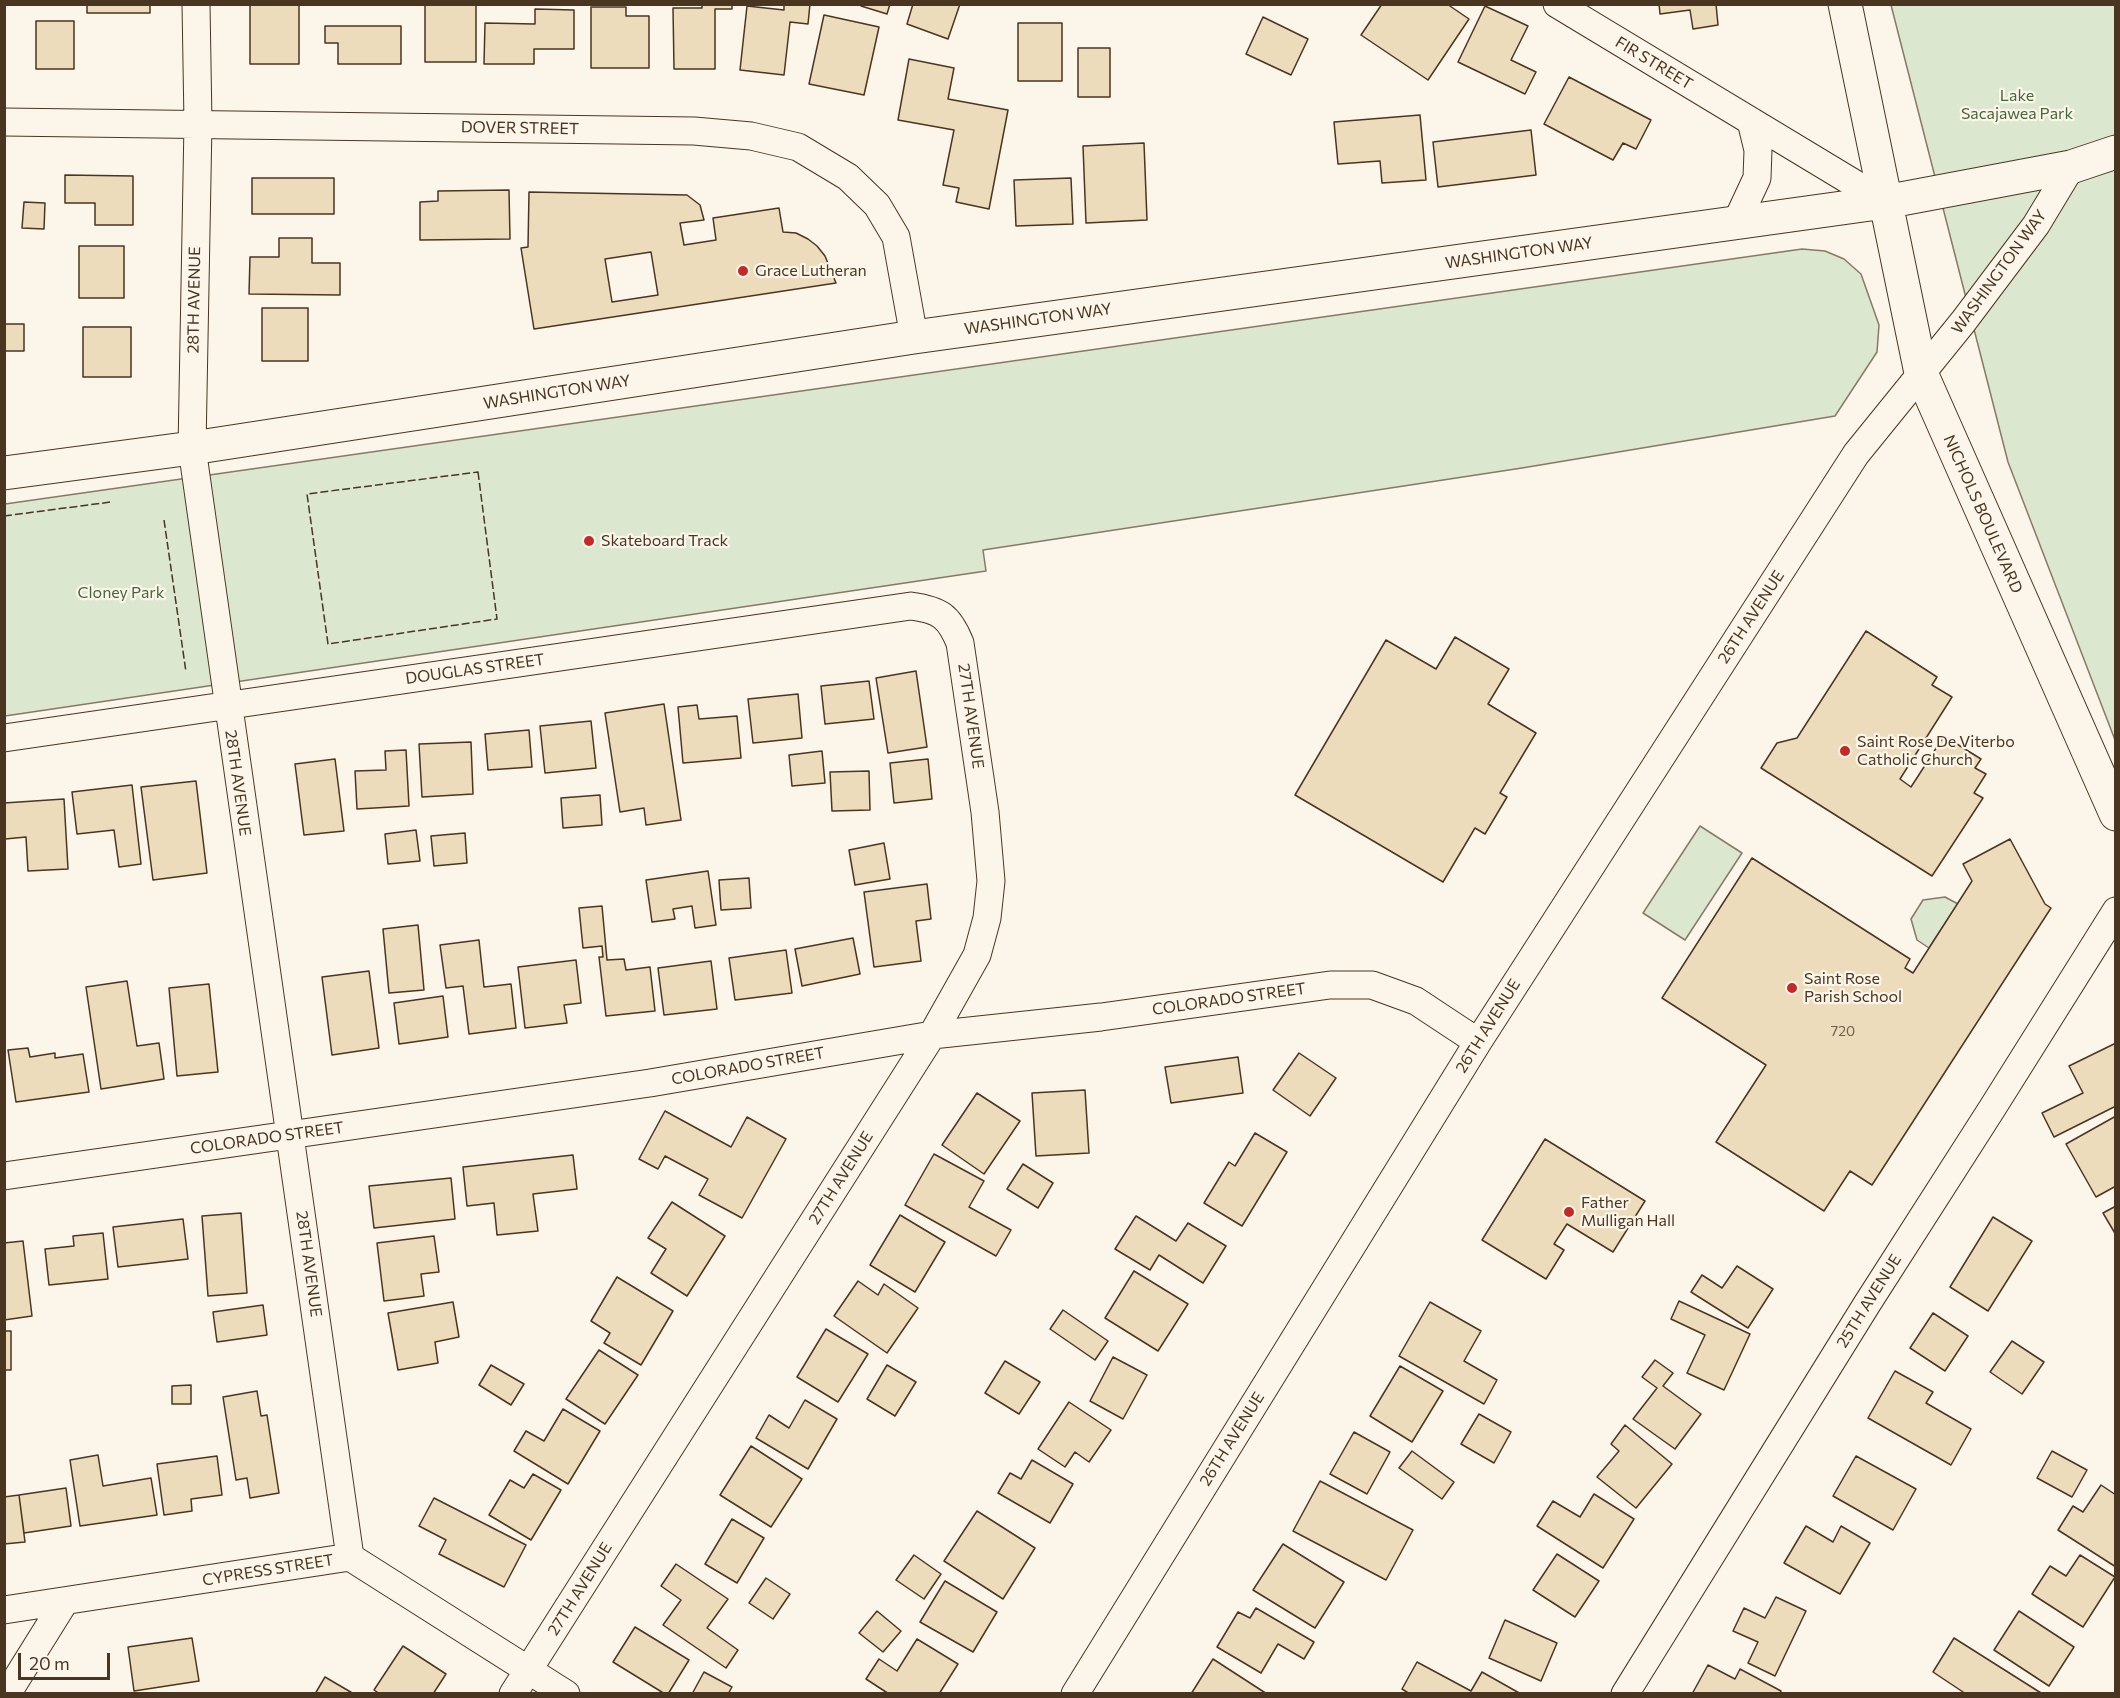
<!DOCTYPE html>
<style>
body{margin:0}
#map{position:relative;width:2120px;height:1698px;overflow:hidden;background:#fbf6e9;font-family:Commissioner,sans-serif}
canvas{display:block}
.frame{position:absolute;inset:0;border:6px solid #4a3520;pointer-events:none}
.scale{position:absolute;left:18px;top:1653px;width:92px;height:27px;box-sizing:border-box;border:3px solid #4a3520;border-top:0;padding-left:8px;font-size:18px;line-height:21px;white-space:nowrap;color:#4a3520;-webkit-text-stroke:4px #fbf6e9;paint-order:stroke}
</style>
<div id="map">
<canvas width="2120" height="1698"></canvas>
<div class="frame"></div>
<div class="scale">20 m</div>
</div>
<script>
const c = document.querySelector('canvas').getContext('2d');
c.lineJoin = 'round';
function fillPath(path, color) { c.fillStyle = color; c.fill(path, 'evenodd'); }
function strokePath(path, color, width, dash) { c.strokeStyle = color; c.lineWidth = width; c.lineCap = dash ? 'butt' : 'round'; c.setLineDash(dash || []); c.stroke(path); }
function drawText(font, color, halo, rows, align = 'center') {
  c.font = font + ' Commissioner,sans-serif'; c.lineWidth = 4.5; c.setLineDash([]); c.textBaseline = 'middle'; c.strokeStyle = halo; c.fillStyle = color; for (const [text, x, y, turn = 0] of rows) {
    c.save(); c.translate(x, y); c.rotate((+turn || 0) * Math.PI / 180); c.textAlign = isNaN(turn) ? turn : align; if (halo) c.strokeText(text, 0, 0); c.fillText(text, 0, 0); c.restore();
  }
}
const green = new Path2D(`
 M 1891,5 L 2115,5 L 2115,740 L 2008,462 Z
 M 1802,249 L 1825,251 L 1844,259 L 1861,274 L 1879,325 L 1877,352 L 1835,416 L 1522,468 L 983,550 L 986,571 L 5,716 L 5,504 Z
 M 1700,826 L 1742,853 L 1685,940 L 1643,913 Z
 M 1945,897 L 1958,904 L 1929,948 L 1917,940 L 1911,919 L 1923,900 Z`);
fillPath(green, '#dce7d0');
strokePath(green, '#887966', 1.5);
const building = new Path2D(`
 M 87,4 L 150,4 L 150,13 L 87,13 Z
 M 250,4 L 299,4 L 299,64 L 250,64 Z
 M 425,4 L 476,4 L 476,62 L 425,62 Z
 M 702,4 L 732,4 L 732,9 L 715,9 L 715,69 L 674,69 L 673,8 L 702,8 Z
 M 784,4 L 810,4 L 808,24 L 790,22 L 784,75 L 740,70 L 747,6 L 784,10 Z
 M 861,4 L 890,4 L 887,14 L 861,6 Z
 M 913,4 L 960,4 L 948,39 L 907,24 Z
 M 1382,4 L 1447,4 L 1469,19 L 1428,80 L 1361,35 Z
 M 1659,4 L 1716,4 L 1718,25 L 1693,29 L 1690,10 L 1660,14 Z
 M 1485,6 L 1528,26 L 1511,60 L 1536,72 L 1525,94 L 1458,62 Z
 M 591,7 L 626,7 L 626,16 L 649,16 L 649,68 L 591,68 Z
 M 535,9 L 574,10 L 574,49 L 534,49 L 534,64 L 484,64 L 485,23 L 535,24 Z
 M 824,15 L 879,27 L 864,95 L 809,84 Z
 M 1263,17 L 1308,39 L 1291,75 L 1246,54 Z
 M 36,21 L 74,21 L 74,69 L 36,69 Z
 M 1018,23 L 1062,23 L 1062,81 L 1018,81 Z
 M 325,26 L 401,26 L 401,64 L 338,64 L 338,43 L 325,43 Z
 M 1078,48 L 1110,48 L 1110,97 L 1078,97 Z
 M 909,59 L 954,68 L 948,99 L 1008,110 L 989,209 L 956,202 L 959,188 L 943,185 L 954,130 L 898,120 Z
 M 1569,77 L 1651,120 L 1636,149 L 1623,143 L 1613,160 L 1544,124 Z
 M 1420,115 L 1426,180 L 1382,183 L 1380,161 L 1338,164 L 1334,122 Z
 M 1531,130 L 1536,175 L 1438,187 L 1433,142 Z
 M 1144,143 L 1147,220 L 1086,223 L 1083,146 Z
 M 65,175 L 133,176 L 133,225 L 95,225 L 95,203 L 65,203 Z
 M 252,178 L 334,178 L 334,214 L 252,214 Z
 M 1071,178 L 1073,224 L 1016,226 L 1014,180 Z
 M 509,190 L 510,239 L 420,240 L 420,202 L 438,201 L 438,191 Z
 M 529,192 L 687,195 L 700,205 L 704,220 L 680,223 L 684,245 L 716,240 L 713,218 L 779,208 L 783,232 L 796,233 L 808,239 L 817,246 L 825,256 L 836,283 L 534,329 L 521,248 L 528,247 ZM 651,252 L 658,295 L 612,302 L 605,259 Z
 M 24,202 L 45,203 L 44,229 L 22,228 Z
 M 279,238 L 312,238 L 312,263 L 340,263 L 340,295 L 249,294 L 250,257 L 279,257 Z
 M 79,246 L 124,246 L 124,298 L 79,298 Z
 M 262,308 L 308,308 L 308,361 L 262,361 Z
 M 4,324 L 24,324 L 24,351 L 4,351 Z
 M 83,327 L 131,327 L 131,377 L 83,377 Z
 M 1866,631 L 1937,677 L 1932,685 L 1952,697 L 1900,779 L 1911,787 L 1944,736 L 1981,759 L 1975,768 L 1986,774 L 1974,793 L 1983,798 L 1932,876 L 1761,768 L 1777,743 L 1797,738 Z
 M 1455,637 L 1509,669 L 1488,704 L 1536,733 L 1500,793 L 1507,797 L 1485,834 L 1475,828 L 1443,882 L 1295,795 L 1386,640 L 1436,669 Z
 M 916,671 L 927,747 L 888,753 L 876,678 Z
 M 869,681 L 874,719 L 825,724 L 821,686 Z
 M 798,694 L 802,738 L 753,743 L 748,699 Z
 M 664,704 L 681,820 L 646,825 L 644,808 L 620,812 L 605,713 Z
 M 697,705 L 699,719 L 737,716 L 741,758 L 683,763 L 678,707 Z
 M 591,721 L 596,768 L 545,773 L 540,726 Z
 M 529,730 L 532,767 L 488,770 L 485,734 Z
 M 471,742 L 473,794 L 422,797 L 419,744 Z
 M 406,750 L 409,806 L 357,809 L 355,771 L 386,770 L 385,751 Z
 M 822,751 L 825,783 L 792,786 L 789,755 Z
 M 335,759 L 344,831 L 304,835 L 295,764 Z
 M 928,759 L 932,799 L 894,803 L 890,763 Z
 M 869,771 L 870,810 L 832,811 L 830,772 Z
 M 196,781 L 207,873 L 153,880 L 141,787 Z
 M 132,785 L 141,864 L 119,867 L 114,830 L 77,834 L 72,792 Z
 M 600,795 L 602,825 L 563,828 L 561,798 Z
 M 64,799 L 68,869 L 28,871 L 26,837 L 5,839 L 4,803 Z
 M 416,830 L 420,861 L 388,864 L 385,834 Z
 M 465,833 L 467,863 L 434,866 L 431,836 Z
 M 2010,839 L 2045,904 L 2051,908 L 1872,1185 L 1850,1171 L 1824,1211 L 1716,1142 L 1766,1065 L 1662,998 L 1752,858 L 1910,959 L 1905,968 L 1913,973 L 1972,881 L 1963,864 Z
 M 884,843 L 890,879 L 855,885 L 849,850 Z
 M 708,871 L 716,925 L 695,928 L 692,906 L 673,909 L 675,919 L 652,922 L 646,880 Z
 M 749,878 L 751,908 L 721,910 L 719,880 Z
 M 927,884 L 931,919 L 916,921 L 921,961 L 874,967 L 864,892 Z
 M 602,906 L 607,960 L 624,959 L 626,970 L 650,967 L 655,1011 L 606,1016 L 599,957 L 603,957 L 602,946 L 583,948 L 579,908 Z
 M 418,925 L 424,990 L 389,993 L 383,929 Z
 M 853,938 L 860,974 L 802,986 L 795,949 Z
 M 479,940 L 484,987 L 511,984 L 516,1028 L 469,1034 L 463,986 L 446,988 L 440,945 Z
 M 786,950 L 792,993 L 735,1000 L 729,958 Z
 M 576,960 L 581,1003 L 564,1005 L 567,1023 L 525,1028 L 518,967 Z
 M 711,961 L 717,1009 L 664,1015 L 658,968 Z
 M 369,971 L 379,1048 L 332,1055 L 322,977 Z
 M 127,981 L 137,1046 L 159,1043 L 164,1079 L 101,1089 L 86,987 Z
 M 209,984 L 218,1072 L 177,1076 L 169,988 Z
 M 443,996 L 448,1037 L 399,1044 L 394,1003 Z
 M 2116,1043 L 2116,1106 L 2054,1137 L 2042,1113 L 2083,1093 L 2069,1066 Z
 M 28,1048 L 30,1057 L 55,1053 L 55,1058 L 83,1054 L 89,1092 L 16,1102 L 8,1050 Z
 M 1299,1053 L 1336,1078 L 1310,1116 L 1273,1090 Z
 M 1238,1057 L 1243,1093 L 1171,1103 L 1165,1067 Z
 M 1085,1090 L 1089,1153 L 1036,1156 L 1032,1093 Z
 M 977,1093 L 1020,1121 L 984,1174 L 942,1145 Z
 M 665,1111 L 731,1147 L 747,1117 L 786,1139 L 742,1218 L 699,1195 L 708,1179 L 665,1156 L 658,1169 L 639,1159 Z
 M 2116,1116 L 2116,1186 L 2096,1197 L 2066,1144 Z
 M 1255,1133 L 1287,1152 L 1242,1226 L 1204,1203 L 1229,1162 L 1235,1166 Z
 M 1545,1139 L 1645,1201 L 1613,1252 L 1567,1224 L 1554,1244 L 1564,1250 L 1546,1279 L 1482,1240 Z
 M 934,1154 L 984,1181 L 969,1207 L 1011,1230 L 996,1256 L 905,1205 Z
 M 573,1155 L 577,1189 L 533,1194 L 538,1231 L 497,1235 L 494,1203 L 467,1206 L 463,1167 Z
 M 1023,1164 L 1053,1183 L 1038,1208 L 1007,1189 Z
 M 451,1178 L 455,1219 L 374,1228 L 369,1186 Z
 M 672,1202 L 725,1236 L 687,1296 L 651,1273 L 666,1249 L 648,1238 Z
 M 2116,1206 L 2116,1235 L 2103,1213 Z
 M 241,1213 L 247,1293 L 208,1296 L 202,1216 Z
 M 900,1215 L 945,1242 L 915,1292 L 870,1265 Z
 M 1136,1216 L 1176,1241 L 1188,1223 L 1226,1246 L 1203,1283 L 1159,1255 L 1150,1270 L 1115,1249 Z
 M 1993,1217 L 2032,1241 L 1988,1311 L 1950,1287 Z
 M 183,1219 L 188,1259 L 118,1267 L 113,1227 Z
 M 103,1233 L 108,1279 L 49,1285 L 45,1249 L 74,1246 L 73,1236 Z
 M 434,1236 L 439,1272 L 421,1274 L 424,1296 L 384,1301 L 377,1243 Z
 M 23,1241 L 32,1316 L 4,1320 L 4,1243 Z
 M 1737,1266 L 1773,1289 L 1748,1328 L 1691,1292 L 1702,1275 L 1722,1288 Z
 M 1134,1271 L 1188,1304 L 1158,1351 L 1105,1318 Z
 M 617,1277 L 673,1311 L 641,1365 L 604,1343 L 610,1333 L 591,1321 Z
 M 858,1281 L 878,1295 L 884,1284 L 918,1308 L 887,1353 L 834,1316 Z
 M 1679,1301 L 1750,1334 L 1724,1390 L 1687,1373 L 1705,1335 L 1671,1319 Z
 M 453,1302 L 459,1337 L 435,1342 L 438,1363 L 398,1370 L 388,1313 Z
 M 1430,1302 L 1481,1331 L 1464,1361 L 1497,1380 L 1484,1404 L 1399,1356 Z
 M 263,1305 L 267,1335 L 217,1342 L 213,1312 Z
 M 1063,1310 L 1108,1341 L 1095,1360 L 1050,1329 Z
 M 1933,1313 L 1968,1336 L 1945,1371 L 1910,1348 Z
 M 826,1329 L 868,1354 L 838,1402 L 797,1377 Z
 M 4,1331 L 11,1331 L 11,1370 L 4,1370 Z
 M 2012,1341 L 2044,1362 L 2022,1394 L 1990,1372 Z
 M 599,1350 L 638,1375 L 605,1424 L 566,1399 Z
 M 1113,1357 L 1147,1375 L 1123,1419 L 1090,1401 Z
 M 1655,1360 L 1673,1373 L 1663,1386 L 1701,1414 L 1675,1449 L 1633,1419 L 1657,1388 L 1642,1377 Z
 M 1005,1361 L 1040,1382 L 1019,1414 L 985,1393 Z
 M 491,1365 L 524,1384 L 511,1405 L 479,1385 Z
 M 887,1365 L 916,1382 L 895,1416 L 867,1399 Z
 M 1400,1366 L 1443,1391 L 1412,1442 L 1370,1416 Z
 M 1895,1371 L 1933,1392 L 1926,1403 L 1971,1429 L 1951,1465 L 1868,1418 Z
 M 191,1385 L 191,1404 L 172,1404 L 172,1386 Z
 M 257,1391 L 261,1416 L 267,1415 L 279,1493 L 250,1498 L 247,1478 L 236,1480 L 223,1397 Z
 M 805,1400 L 837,1419 L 808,1469 L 756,1438 L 769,1415 L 789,1428 Z
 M 1069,1402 L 1111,1430 L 1089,1462 L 1075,1452 L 1065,1467 L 1038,1449 Z
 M 563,1409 L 600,1431 L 568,1484 L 514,1451 L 526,1431 L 544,1441 Z
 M 1479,1414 L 1511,1432 L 1494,1463 L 1461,1444 Z
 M 1625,1425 L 1672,1464 L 1636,1508 L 1597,1477 L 1619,1451 L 1611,1444 Z
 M 1354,1432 L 1390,1452 L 1367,1494 L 1330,1474 Z
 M 751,1446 L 802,1479 L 771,1527 L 720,1495 Z
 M 1412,1451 L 1454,1482 L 1442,1499 L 1399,1468 Z
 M 2052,1451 L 2087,1470 L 2072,1497 L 2037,1478 Z
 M 98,1455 L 103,1486 L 151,1478 L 157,1515 L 80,1526 L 70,1460 Z
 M 217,1456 L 222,1495 L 191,1499 L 192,1511 L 164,1515 L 157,1464 Z
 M 1856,1456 L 1916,1489 L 1893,1530 L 1833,1496 Z
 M 1032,1460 L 1073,1484 L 1050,1523 L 998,1493 L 1010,1473 L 1021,1479 Z
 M 533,1474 L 561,1490 L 531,1540 L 489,1515 L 510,1480 L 524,1488 Z
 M 1320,1481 L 1413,1530 L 1386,1580 L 1293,1531 Z
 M 2101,1485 L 2116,1495 L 2116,1567 L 2058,1530 L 2073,1506 L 2083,1512 Z
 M 66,1488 L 71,1526 L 24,1533 L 19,1495 Z
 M 1594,1494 L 1634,1519 L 1603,1568 L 1537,1526 L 1553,1501 L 1580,1517 Z
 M 19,1495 L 25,1542 L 4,1544 L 4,1497 Z
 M 434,1498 L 526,1545 L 504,1587 L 439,1554 L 446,1540 L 419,1526 Z
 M 977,1511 L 1035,1548 L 1003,1599 L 944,1561 Z
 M 732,1519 L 764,1538 L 737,1583 L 705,1564 Z
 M 1806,1526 L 1833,1542 L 1841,1526 L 1870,1543 L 1840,1594 L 1784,1563 Z
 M 1283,1544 L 1344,1582 L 1315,1628 L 1253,1590 Z
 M 1557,1554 L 1599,1581 L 1575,1617 L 1533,1590 Z
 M 914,1555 L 941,1574 L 924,1599 L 896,1580 Z
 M 2080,1555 L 2115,1577 L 2083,1627 L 2032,1594 L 2050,1566 L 2066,1576 Z
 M 676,1564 L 728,1599 L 707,1628 L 738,1650 L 726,1668 L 663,1625 L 681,1600 L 661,1586 Z
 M 766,1578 L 790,1594 L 773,1619 L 749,1603 Z
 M 945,1581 L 997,1612 L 973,1652 L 920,1622 Z
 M 1776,1597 L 1806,1611 L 1775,1676 L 1748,1663 L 1758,1642 L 1733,1631 L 1744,1608 L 1765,1618 Z
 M 1256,1608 L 1314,1642 L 1304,1659 L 1278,1644 L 1261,1673 L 1217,1647 L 1238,1612 L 1250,1618 Z
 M 877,1611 L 901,1631 L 883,1652 L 859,1633 Z
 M 2019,1611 L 2074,1647 L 2049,1686 L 1994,1650 Z
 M 1505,1620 L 1557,1643 L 1541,1681 L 1489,1658 Z
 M 635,1627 L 689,1660 L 668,1694 L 665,1694 L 613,1662 Z
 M 192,1638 L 199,1681 L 134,1691 L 128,1647 Z
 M 1954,1638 L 2041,1693 L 1966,1694 L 1933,1672 Z
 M 917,1639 L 958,1664 L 939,1694 L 889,1694 L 866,1679 L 879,1659 L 897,1671 Z
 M 403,1646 L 446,1674 L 433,1694 L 380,1694 L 374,1690 Z
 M 1213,1659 L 1267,1694 L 1191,1694 Z
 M 1417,1662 L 1471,1691 L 1482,1672 L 1521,1694 L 1410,1694 L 1402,1689 Z
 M 1708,1665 L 1735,1679 L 1740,1669 L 1781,1691 L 1780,1694 L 1692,1694 Z
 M 704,1672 L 732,1687 L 728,1694 L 692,1694 Z
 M 325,1677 L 354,1694 L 315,1694 Z`);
fillPath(building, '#ecdcbc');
strokePath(building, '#4a3520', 1.5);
const minor = new Path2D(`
 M 196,4 L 198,123 L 192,448 L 350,1557
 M 1557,4 L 1885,202
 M 4,122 L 694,131 L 751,136 L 798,147 L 848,177 L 877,205 L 896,237 L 914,337
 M 1736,223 L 1757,178 L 1758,150 L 1751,121
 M 4,738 L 911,606 C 940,610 949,616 960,643 L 985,812 L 991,881 L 987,918 L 977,955 L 932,1035 L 513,1694
 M 4,1176 L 650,1083 L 932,1035 L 1101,1017 L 1330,985 L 1372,985 L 1416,1001 L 1478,1042
 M 4,1610 L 350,1557 L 566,1694
 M 7,1694 L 65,1601
 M 1075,1694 L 1478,1042 L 1856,454 L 1963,322 L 2036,225 L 2071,167
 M 1625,1694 L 1867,1304 L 1993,1107 L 2116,911`);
const secondary = new Path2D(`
 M 1845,4 L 1921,373 L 2116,814
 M 4,473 L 192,448 L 914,337 L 1885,202 L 2071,167 L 2116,152`);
strokePath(minor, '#4a3520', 29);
strokePath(secondary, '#4a3520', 35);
strokePath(minor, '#fbf6e9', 27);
strokePath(secondary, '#fbf6e9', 33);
strokePath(new Path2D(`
 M 478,472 L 497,619 L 328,644 L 307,494 Z
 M 4,516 L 111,502
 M 164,520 L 186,672`), '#4a3520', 1.5, [8, 3]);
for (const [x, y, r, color] of [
 [743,271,6,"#c62828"],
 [589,541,6,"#c62828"],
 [1845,751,6,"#c62828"],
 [1792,988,6,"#c62828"],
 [1569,1212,6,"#c62828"]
]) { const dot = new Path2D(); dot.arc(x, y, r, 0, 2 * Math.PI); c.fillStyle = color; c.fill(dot); strokePath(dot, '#fbf6e9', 2); }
drawText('14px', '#725f47', null, [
 ["720",1843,1031]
]);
drawText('16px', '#4a3520', '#fbf6e9', [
 ["FIR STREET",1654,63,31],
 ["DOVER STREET",520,128,1],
 ["WASHINGTON WAY",1519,253,-8],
 ["WASHINGTON WAY",1999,272,-54],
 ["28TH AVENUE",194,300,-89],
 ["WASHINGTON WAY",1038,319,-8],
 ["WASHINGTON WAY",557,392,-9],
 ["NICHOLS BOULEVARD",1983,514,66],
 ["26TH AVENUE",1751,617,-57],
 ["DOUGLAS STREET",475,669,-8],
 ["27TH AVENUE",971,716,82],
 ["28TH AVENUE",238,783,82],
 ["COLORADO STREET",1229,999,-8],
 ["26TH AVENUE",1488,1026,-58],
 ["COLORADO STREET",748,1066,-10],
 ["COLORADO STREET",267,1138,-8],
 ["27TH AVENUE",841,1178,-58],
 ["28TH AVENUE",309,1264,82],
 ["25TH AVENUE",1869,1301,-58],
 ["26TH AVENUE",1232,1439,-58],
 ["CYPRESS STREET",268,1570,-9],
 ["27TH AVENUE",580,1589,-58]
]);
drawText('16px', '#436837', '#fbf6e9', [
 ["Lake",2017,96],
 ["Sacajawea Park",2017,114],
 ["Cloney Park",121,593]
]);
drawText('16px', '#4a3520', '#fbf6e9', [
 ["Grace Lutheran",755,271],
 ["Skateboard Track",601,541],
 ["Saint Rose De Viterbo",1857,742],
 ["Catholic Church",1857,760],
 ["Saint Rose",1804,979],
 ["Parish School",1804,997],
 ["Father",1581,1203],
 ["Mulligan Hall",1581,1221]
], 'left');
</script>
